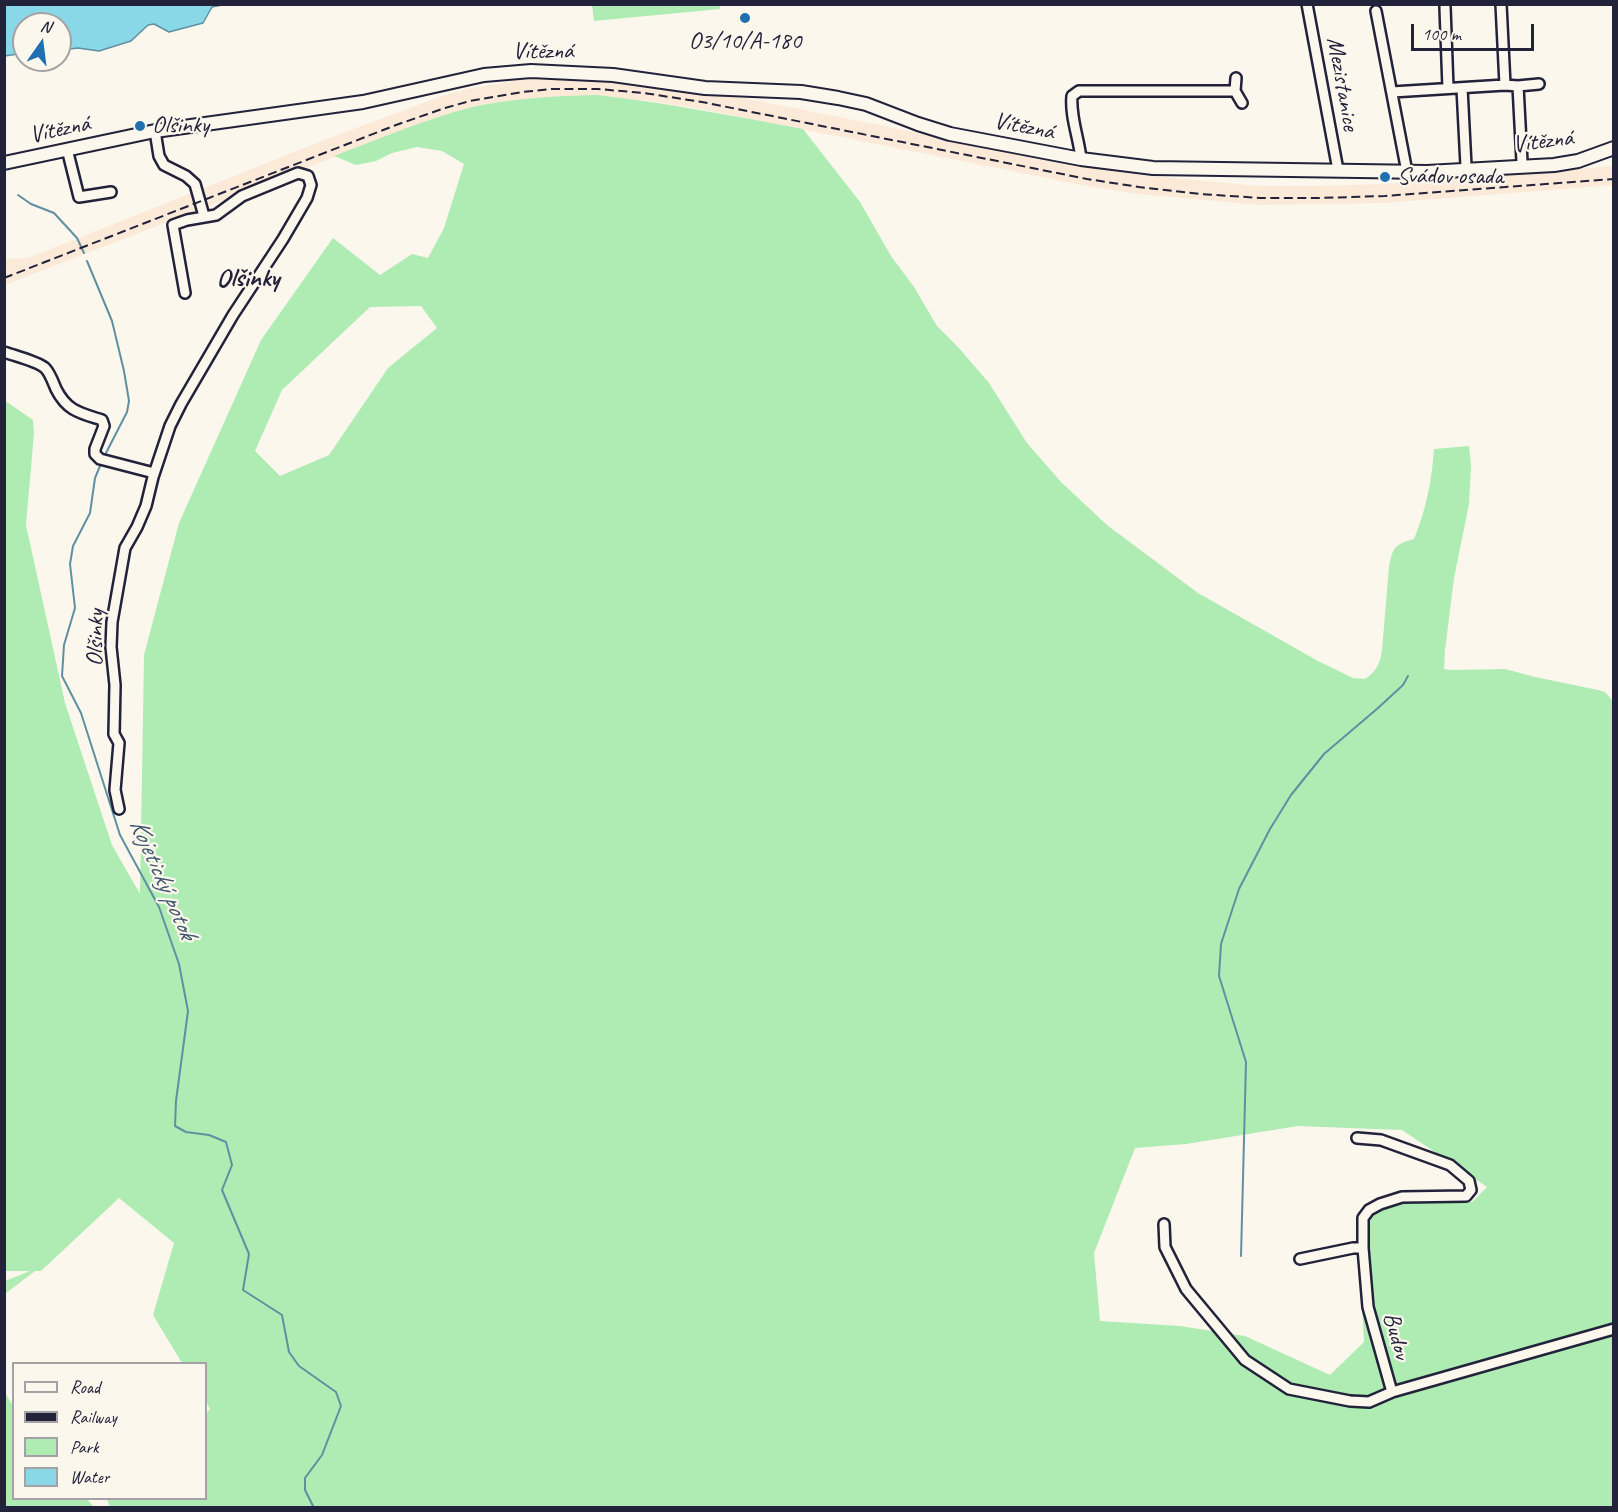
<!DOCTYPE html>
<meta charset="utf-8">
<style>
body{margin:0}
#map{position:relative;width:1618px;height:1512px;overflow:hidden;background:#fbf7ec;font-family:Caveat,sans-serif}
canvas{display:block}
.frame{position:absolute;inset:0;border:6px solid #22223b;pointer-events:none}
.legend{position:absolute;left:12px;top:1362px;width:195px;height:138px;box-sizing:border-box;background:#fbf7ec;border:2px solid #a4a2a5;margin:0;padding:8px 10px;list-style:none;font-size:18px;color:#22223b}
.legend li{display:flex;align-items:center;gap:12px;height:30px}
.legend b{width:30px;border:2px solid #a4a2a5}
.north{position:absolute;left:12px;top:12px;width:60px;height:60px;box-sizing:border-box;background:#fbf7ec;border:2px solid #a4a2a5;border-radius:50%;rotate:14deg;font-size:16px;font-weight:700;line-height:24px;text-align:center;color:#22223b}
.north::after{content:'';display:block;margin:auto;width:21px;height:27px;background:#1f6fb2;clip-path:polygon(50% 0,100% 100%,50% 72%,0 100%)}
.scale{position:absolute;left:1411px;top:24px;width:123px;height:27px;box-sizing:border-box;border:3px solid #22223b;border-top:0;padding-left:8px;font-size:18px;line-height:21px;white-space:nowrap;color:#22223b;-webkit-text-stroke:4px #fbf7ec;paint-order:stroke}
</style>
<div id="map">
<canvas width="1618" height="1512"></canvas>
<div class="frame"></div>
<ul class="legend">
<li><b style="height:8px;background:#fbf7ec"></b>Road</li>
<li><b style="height:8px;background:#22223b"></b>Railway</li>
<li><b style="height:16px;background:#aeecb3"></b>Park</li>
<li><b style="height:16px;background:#89d8e7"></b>Water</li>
</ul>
<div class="north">N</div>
<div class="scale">100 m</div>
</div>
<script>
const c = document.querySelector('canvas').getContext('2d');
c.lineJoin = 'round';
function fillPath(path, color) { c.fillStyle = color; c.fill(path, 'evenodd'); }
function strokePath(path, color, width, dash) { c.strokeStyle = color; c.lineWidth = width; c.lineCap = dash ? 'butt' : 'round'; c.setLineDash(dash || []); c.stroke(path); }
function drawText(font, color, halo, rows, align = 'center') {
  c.font = font + ' Caveat,sans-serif'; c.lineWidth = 4.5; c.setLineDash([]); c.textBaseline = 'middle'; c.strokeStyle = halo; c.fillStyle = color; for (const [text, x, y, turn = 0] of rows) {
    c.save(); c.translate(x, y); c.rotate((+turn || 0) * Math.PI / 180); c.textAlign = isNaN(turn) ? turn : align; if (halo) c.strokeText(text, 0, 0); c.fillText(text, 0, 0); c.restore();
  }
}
fillPath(new Path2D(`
 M 598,76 L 704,90 L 1089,167 L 1141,175 L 1260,186 L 1318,186 L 1384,184 L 1613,166 L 1613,185 L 1385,203 L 1259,205 L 1138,194 L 1086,186 L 701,109 L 643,100 L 495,103 L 448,114 L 399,132 L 5,285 L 5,259 L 28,258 L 327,139 L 442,96 L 467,89 L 520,80 L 551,77 Z`), '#fbead8');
fillPath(new Path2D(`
 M 720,5 L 720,9 L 594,21 L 592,5 Z
 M 597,95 C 667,103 735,116 803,129 L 860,202 L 891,256 L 914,287 L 937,326 L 958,347 L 989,383 L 1027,443 L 1061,482 L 1107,525 L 1198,593 L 1318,661 L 1353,678 L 1365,679 C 1377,671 1379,665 1382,651 L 1389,566 C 1393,547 1395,544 1414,539 C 1426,510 1432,480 1434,449 L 1469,446 L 1471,465 L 1469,504 L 1454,578 L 1445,650 L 1444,669 L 1452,670 L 1505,669 L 1535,677 L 1598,690 L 1605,692 L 1613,701 L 1613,1507 L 110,1507 L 107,1499 L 206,1498 L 206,1413 L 210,1409 L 206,1402 L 206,1364 L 182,1363 L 153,1315 L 174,1243 L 119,1198 L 41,1271 L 35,1271 L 5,1294 L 5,1281 L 30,1271 L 4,1271 L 4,400 L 33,420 L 34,433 L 26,525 L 65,703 L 112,845 L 140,894 L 144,655 L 179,523 L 261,340 L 333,238 L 380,275 L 412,254 L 428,258 L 444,228 L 464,164 L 442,151 L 417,147 L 392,153 L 376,161 L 356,165 L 334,156 C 379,139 423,120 469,108 C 511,98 554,96 597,95 ZM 421,306 L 437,328 L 388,368 L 329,455 L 280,476 L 255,451 L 282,390 L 370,307 ZM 1298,1126 L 1402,1130 L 1487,1187 L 1472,1202 L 1392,1194 L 1364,1206 L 1358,1228 L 1364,1342 L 1330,1375 L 1245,1336 L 1180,1326 L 1100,1321 L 1094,1253 L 1135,1148 L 1186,1144 Z
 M 4,1391 L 13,1406 L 14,1498 L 87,1499 L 94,1507 L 5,1507 Z`), '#aeecb3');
const water = new Path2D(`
 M 5,4 L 222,4 L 222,5 L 212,7 L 203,23 L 169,32 L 154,24 L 148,25 L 131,41 L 99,51 L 78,48 L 60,50 L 60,24 L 24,24 L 24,53 L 5,56 Z`);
fillPath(water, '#89d8e7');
strokePath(water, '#608fa2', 1.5);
strokePath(new Path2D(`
 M 18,195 L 31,204 L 54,213 L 77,238 L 84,253
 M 87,261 L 112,321 L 124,371 L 129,401 L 127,412 L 106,453
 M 100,466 L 95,478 L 90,513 L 73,546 L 70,564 L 75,608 L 64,645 L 62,676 L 81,713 L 120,835 L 159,907 L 179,964 L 188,1011 L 176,1101 L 175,1126 L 186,1132 L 209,1135 L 226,1142 L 232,1165 L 222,1190 L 249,1254 L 243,1290 L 282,1315 L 289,1352 L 299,1366 L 336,1392 L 341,1406 L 322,1455 L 305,1478 L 305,1490 L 314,1508
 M 1241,1256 L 1246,1062 L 1219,976 L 1221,944 L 1239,889 L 1270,829 L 1291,795 L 1324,754 L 1378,708 L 1403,685 L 1408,676`), '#608fa2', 2);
const minor = new Path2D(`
 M 1307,4 L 1338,170
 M 1501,4 L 1505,85
 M 1445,7 L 1448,88
 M 1376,11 L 1407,172
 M 1518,86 L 1522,162
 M 1462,88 L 1466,166
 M 1235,91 L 1236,78
 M 1392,92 L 1505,85 L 1518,86 L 1539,84
 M 155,131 L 159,156 L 164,165 L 186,176 L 195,184 L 204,216
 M 67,149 L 79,197 L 111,192
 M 1081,159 C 1079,138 1070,117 1072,96 L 1079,91 L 1235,91 L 1242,103
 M 4,352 C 15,356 37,361 45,368 C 50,373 53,382 56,389 C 67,411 80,413 102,420 L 104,426 L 95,449 L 95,454 L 100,459 L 154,473
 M 119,809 L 115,790 L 119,743 L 114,734 L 115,685 L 111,647 L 112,622 L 125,548 L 137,527 L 146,506 L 153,477 L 170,426 L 181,404 L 233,315 L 283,239 L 307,198 L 311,185 L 308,176 L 298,173 L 242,196 L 216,215 L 187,220 L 173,225 L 185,293
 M 1164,1224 L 1165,1247 L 1186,1289 L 1245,1360 L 1289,1389 L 1350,1401 L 1369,1402 L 1392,1392 L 1368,1307 L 1363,1248 L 1363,1218 L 1369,1210 L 1380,1204 L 1402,1197 L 1466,1196 L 1471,1190 L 1469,1181 L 1450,1165 L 1381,1140 L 1357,1138
 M 1300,1259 L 1353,1248 L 1363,1248
 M 1392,1392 L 1614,1329`);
const major = new Path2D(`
 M 4,163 L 155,131 L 363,102 L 484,75 L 531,71 L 613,75 L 705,88 L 801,92 L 838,98 L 866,104 L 918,124 L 950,134 L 1081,159 L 1153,168 L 1427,172 L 1554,165 L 1578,161 L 1614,148`);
strokePath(minor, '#22223b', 14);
strokePath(major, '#22223b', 16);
strokePath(minor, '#fbf7ec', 9);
strokePath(major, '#fbf7ec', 12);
strokePath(new Path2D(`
 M 4,278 L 396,125 L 445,108 L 470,101 L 522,92 L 552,89 L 598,89 L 644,93 L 702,102 L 1087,179 L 1139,187 L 1201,194 L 1260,198 L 1318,198 L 1385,196 L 1614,179`), '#22223b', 2, [9, 4.5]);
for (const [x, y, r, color] of [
 [745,18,6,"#1f6fb2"],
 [140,126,6,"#1f6fb2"],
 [1385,177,6,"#1f6fb2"]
]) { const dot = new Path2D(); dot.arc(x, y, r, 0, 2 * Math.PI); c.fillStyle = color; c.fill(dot); strokePath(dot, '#fbf7ec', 2); }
drawText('24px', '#22223b', '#fbf7ec', [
 ["O3/10/A-180",745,42,"center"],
 ["Olšinky",152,126],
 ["Svádov osada",1397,177]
], 'left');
drawText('24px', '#22223b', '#fbf7ec', [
 ["Vítězná",543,52],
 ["Mezistanice",1342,84,80],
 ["Vítězná",1024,127,11],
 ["Vítězná",60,130,-12],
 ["Vítězná",1543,142,-7],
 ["Olšinky",96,638,-89],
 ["Budov",1396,1336,75]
]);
drawText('bold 26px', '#22223b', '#fbf7ec', [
 ["Olšinky",248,279]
]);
drawText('italic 26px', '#41596f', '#fbf7ec', [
 ["Kojetický potok",162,879,66]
]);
</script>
